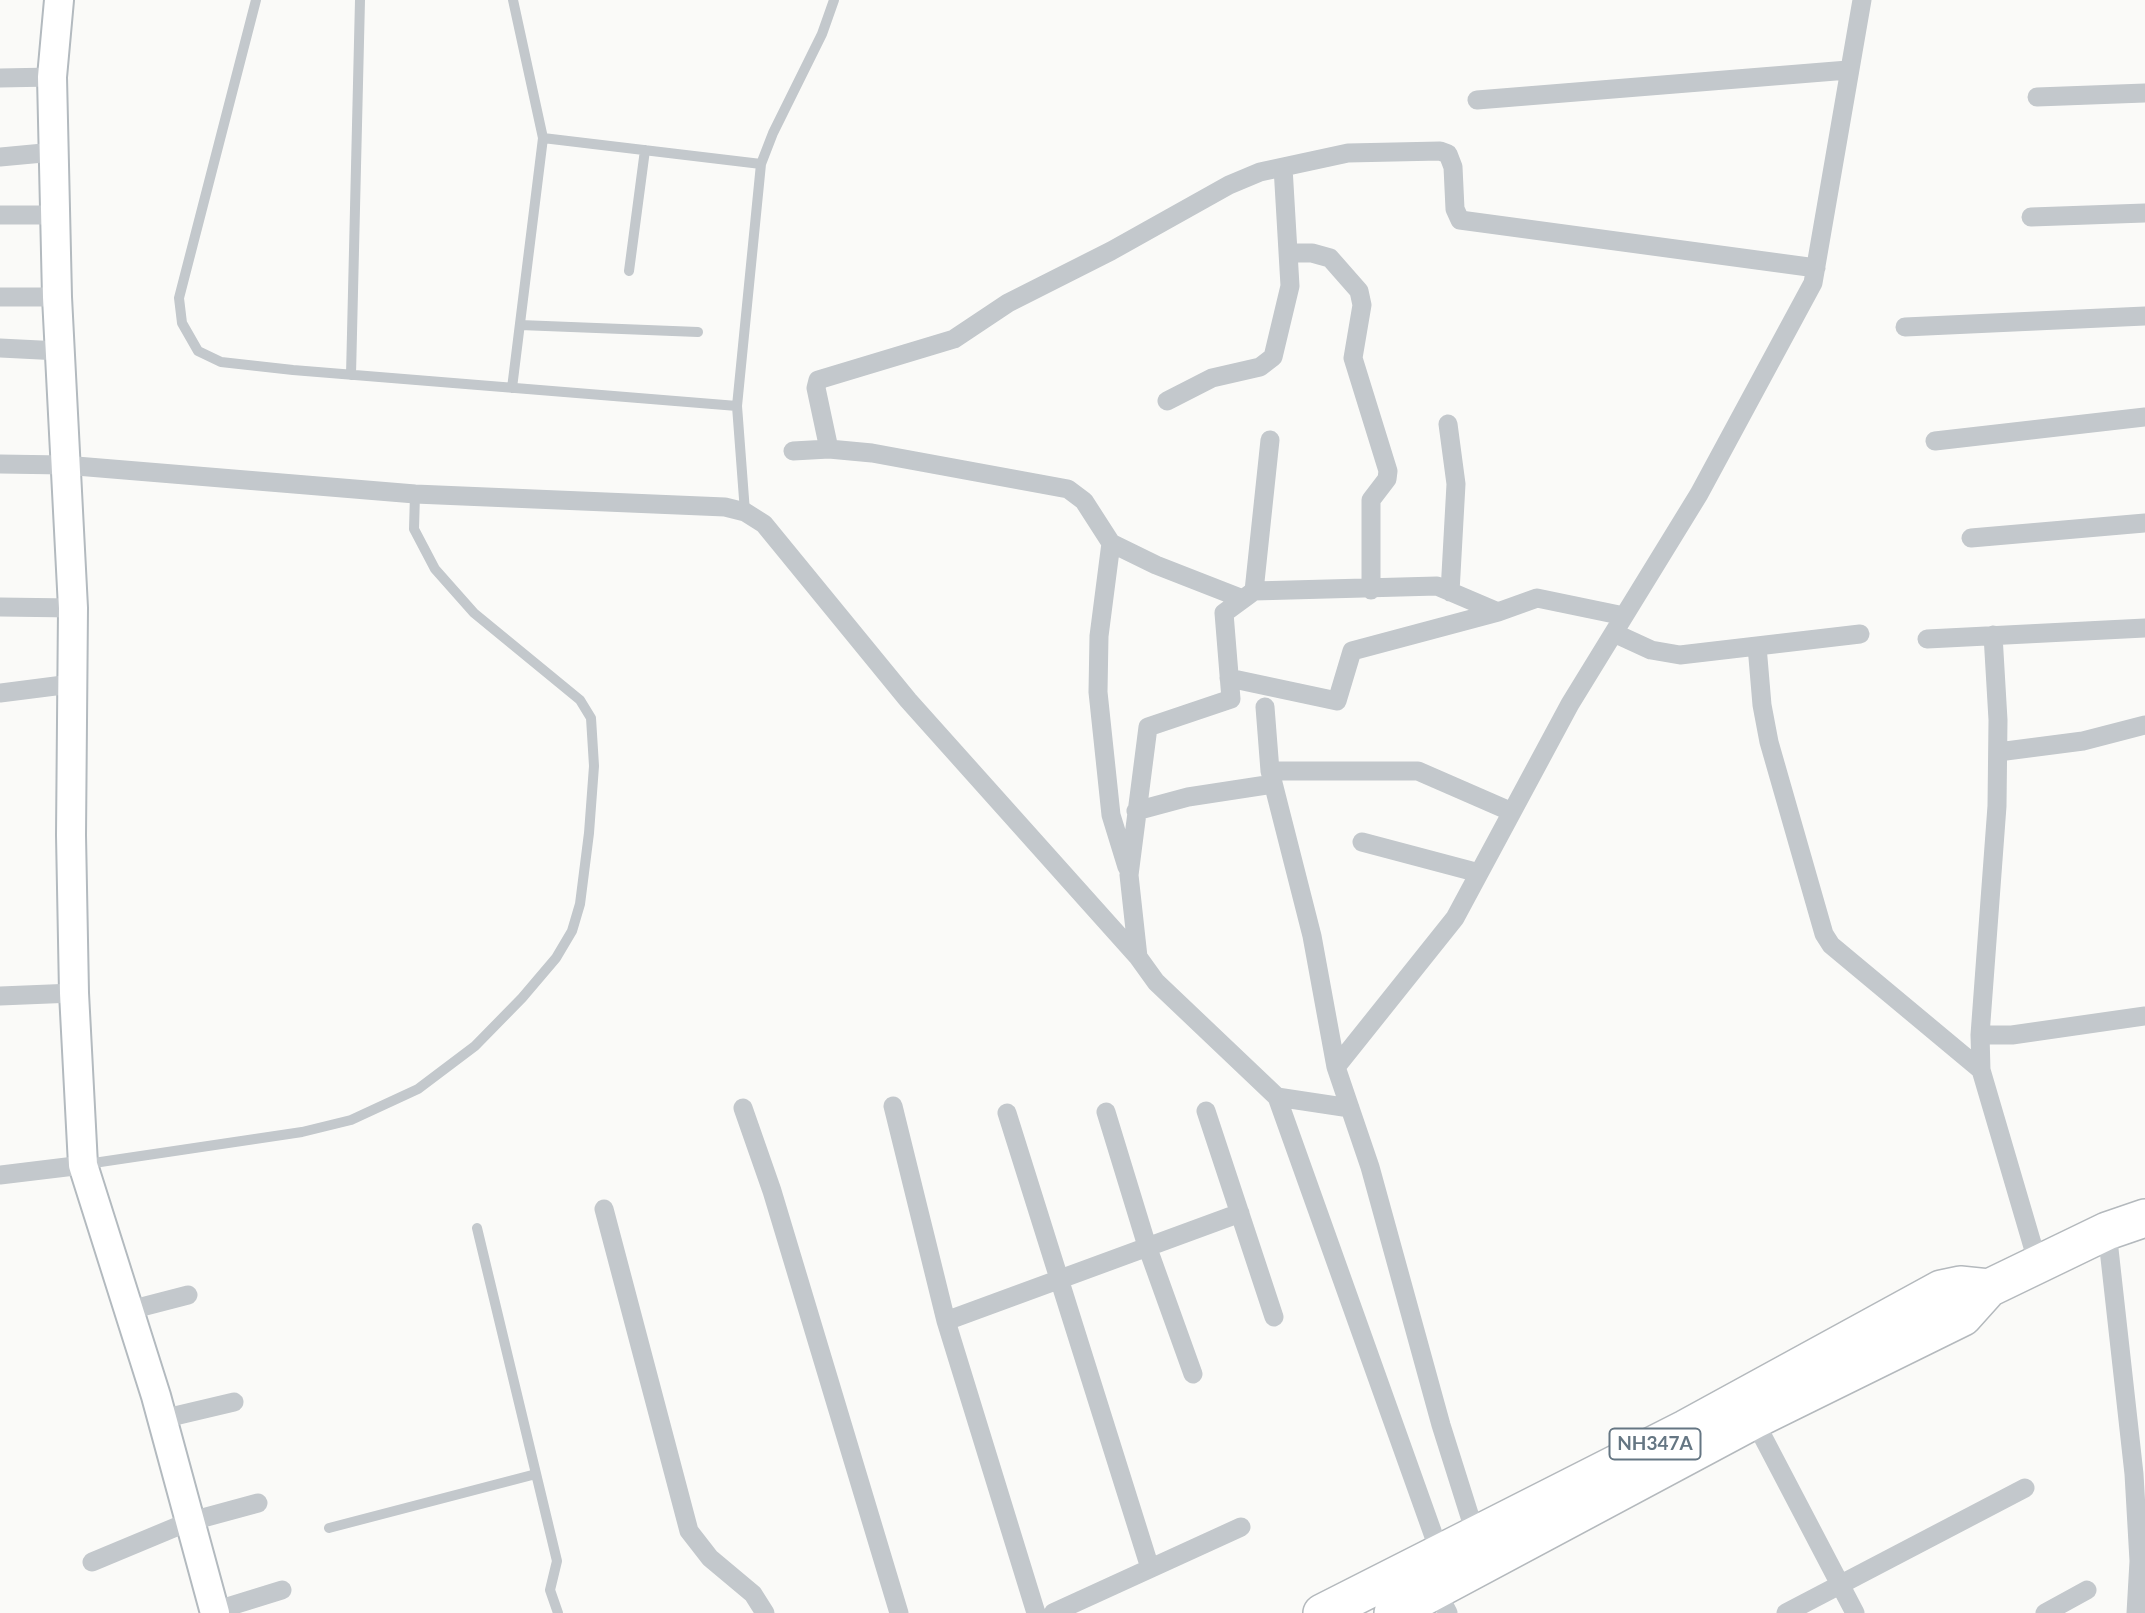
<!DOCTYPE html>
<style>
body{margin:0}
canvas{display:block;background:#fafaf8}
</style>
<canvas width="2145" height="1613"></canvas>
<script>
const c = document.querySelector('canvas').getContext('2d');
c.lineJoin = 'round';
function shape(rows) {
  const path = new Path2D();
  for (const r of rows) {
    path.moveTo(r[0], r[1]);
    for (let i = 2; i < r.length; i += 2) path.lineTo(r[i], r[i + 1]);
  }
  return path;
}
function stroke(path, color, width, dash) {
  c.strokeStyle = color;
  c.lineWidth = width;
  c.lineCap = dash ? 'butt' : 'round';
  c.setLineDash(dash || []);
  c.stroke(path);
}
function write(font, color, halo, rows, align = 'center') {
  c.font = font + ' Lato,sans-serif';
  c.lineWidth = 7;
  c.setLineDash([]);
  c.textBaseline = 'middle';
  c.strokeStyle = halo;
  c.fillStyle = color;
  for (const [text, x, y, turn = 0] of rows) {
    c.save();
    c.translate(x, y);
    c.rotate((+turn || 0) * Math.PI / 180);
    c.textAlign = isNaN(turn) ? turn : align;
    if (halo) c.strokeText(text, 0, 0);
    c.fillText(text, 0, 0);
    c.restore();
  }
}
const secondary = shape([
 [59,0,52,77,57,297,73,608,71,835,74,993,83,1165,156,1396,215,1613]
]);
const highway = shape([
 [1322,1613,1685,1429,1941,1289,1960,1285,1989,1288],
 [1393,1613,1754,1420,1963,1317,1989,1288,2107,1231,2145,1218]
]);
stroke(secondary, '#b3babf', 32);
stroke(highway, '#b4b9bd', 40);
stroke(shape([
 [256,0,179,298,182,323,198,351,221,362,293,370,737,406],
 [543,138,761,164],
 [629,271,645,150],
 [520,325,698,332],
 [351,375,360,0],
 [512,388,543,138,513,0],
 [745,512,737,406,761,164,773,133,822,34,834,0],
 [87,1164,302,1132,351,1120,418,1089,475,1046,522,998,556,958,572,931,580,904,589,833,594,766,591,718,580,700,474,613,435,569,414,529,415,494],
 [477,1228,557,1561,550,1590,558,1613],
 [329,1528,536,1474]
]), '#c3c8cc', 10);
stroke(shape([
 [0,78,52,77],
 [2037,97,2145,93],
 [1477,100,1848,70],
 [0,157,54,152],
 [0,215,55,215],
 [2031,217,2145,213],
 [1288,253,1312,253,1330,258,1359,291,1362,305,1353,358,1388,471,1387,479,1371,500,1371,590],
 [0,297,57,297],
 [1905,327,2145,316],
 [0,348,60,351],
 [1167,401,1212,378,1260,367,1273,357,1290,286,1283,167],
 [1448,424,1456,484,1450,592],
 [1935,441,2145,417],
 [829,449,816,388,818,380,954,339,1008,303,1111,251,1229,185,1260,172,1348,153,1440,151,1448,154,1453,167,1455,209,1460,220,1816,268],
 [793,451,829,449,872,453,1068,489,1084,501,1111,543],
 [0,464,64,465,415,494,725,507,745,512,764,524,908,700,1138,957],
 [1971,538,2145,523],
 [1254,591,1270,440],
 [0,607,73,608],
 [1614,633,1651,650,1680,655,1860,634],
 [1993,635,1998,720,1997,806,1980,1035,1981,1070,2038,1264],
 [1927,639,2145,628],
 [1757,646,1762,705,1769,742,1824,934,1831,945,1981,1070],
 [1229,678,1337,701,1352,651,1498,612],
 [0,693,71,684],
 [1265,707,1270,771],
 [1998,752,2083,741,2145,725],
 [1136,811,1188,797,1273,784],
 [1362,842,1479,873],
 [1127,867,1111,815,1098,692,1099,636,1111,543,1156,565,1243,599],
 [0,996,74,993],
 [1980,1035,2012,1035,2145,1016],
 [1336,1067,1312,936,1270,771,1418,771,1512,812],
 [1277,1097,1442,1559],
 [893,1106,946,1321,1036,1613],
 [743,1108,772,1191,899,1613],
 [1350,1108,1277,1097,1156,982,1138,957,1129,875,1148,727,1231,699,1224,613,1254,591,1437,586,1498,612,1537,598,1624,616],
 [1206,1111,1274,1317],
 [1106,1112,1147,1246,1193,1374],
 [1007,1113,1150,1568],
 [0,1175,83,1165],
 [604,1209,689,1531,710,1558,753,1594,765,1613],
 [2107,1231,2134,1474,2139,1561,2136,1613],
 [130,1310,188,1295],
 [946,1321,1240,1213],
 [162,1419,234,1402],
 [1754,1420,1855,1613],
 [1476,1536,1441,1425,1370,1167,1336,1067,1455,918,1570,704,1699,494,1813,283,1862,0],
 [92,1562,188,1522,258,1503],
 [1436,1590,1448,1613],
 [214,1611,282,1590],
 [1053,1613,1241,1527],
 [1786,1613,2025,1488],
 [2045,1613,2087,1590]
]), '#c3c8cc', 19);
stroke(secondary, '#fff', 28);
stroke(highway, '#fff', 37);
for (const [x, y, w] of [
 [1655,1444,91]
]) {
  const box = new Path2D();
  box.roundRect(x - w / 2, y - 15.5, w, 31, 5);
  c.fillStyle = '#fff';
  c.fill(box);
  stroke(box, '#657683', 2);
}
write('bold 19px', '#657683', null, [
 ["NH347A",1655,1444]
]);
</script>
